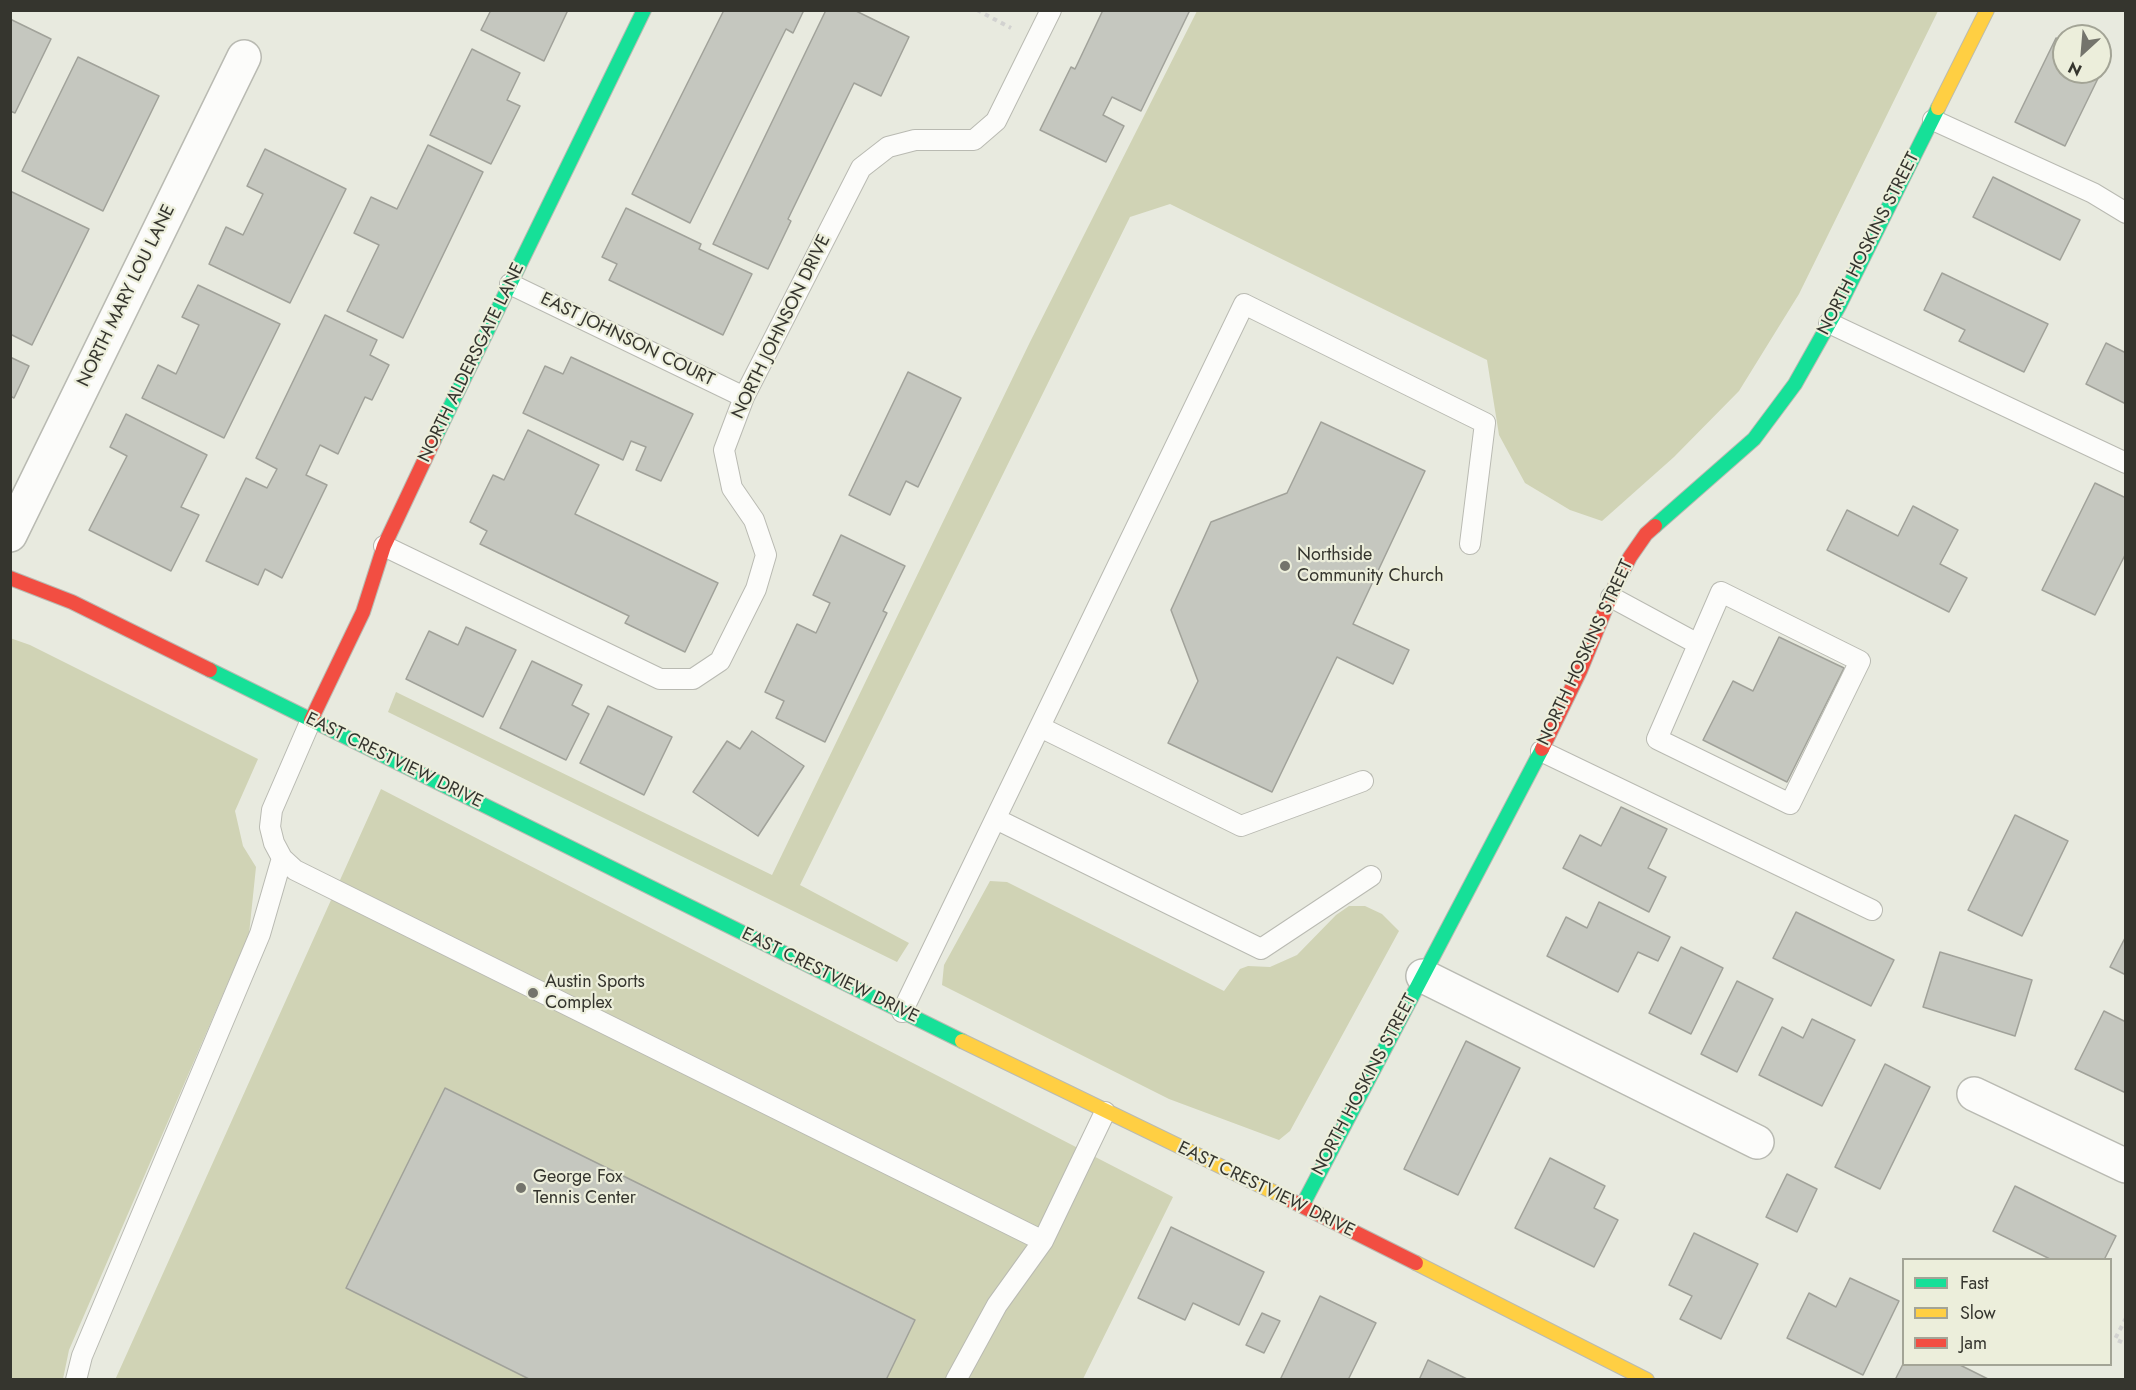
<!DOCTYPE html>
<style>
body{margin:0}
#map{position:relative;width:2136px;height:1390px;overflow:hidden;background:#e8eadf;font-family:Jost,sans-serif}
canvas{display:block}
.frame{position:absolute;inset:0;border:12px solid #35352e;pointer-events:none}
.legend{position:absolute;left:1902px;top:1258px;width:210px;height:108px;box-sizing:border-box;background:#eceedb;border:2px solid #a3a496;margin:0;padding:8px 10px;list-style:none;font-size:18px;color:#35352e}
.legend li{display:flex;align-items:center;gap:12px;height:30px}
.legend b{width:30px;border:2px solid #a3a496}
.north{position:absolute;left:2052px;top:24px;width:60px;height:60px;box-sizing:border-box;background:#eceedb;border:2px solid #a3a496;border-radius:50%;rotate:206deg;font-size:16px;font-weight:700;line-height:24px;text-align:center;color:#35352e}
.north::after{content:'';display:block;margin:auto;width:21px;height:27px;background:#74746c;clip-path:polygon(50% 0,100% 100%,50% 72%,0 100%)}
</style>
<div id="map">
<canvas width="2136" height="1390"></canvas>
<div class="frame"></div>
<ul class="legend">
<li><b style="height:8px;background:#16e098"></b>Fast</li>
<li><b style="height:8px;background:#ffcf43"></b>Slow</li>
<li><b style="height:8px;background:#f24e42"></b>Jam</li>
</ul>
<div class="north">N</div>
</div>
<script>
const c = document.querySelector('canvas').getContext('2d');
c.lineJoin = 'round';
function fillPath(path, color) {
  c.fillStyle = color;
  c.fill(path, 'evenodd');
}
function shape(rows) {
  const path = new Path2D();
  for (const r of rows) {
    path.moveTo(r[0], r[1]);
    for (let i = 2; i < r.length; i += 2) path.lineTo(r[i], r[i + 1]);
  }
  return path;
}
function stroke(path, color, width, dash) {
  c.strokeStyle = color;
  c.lineWidth = width;
  c.lineCap = dash ? 'butt' : 'round';
  c.setLineDash(dash || []);
  c.stroke(path);
}
function write(font, color, halo, rows, align = 'center') {
  c.font = font + ' Jost,sans-serif';
  c.lineWidth = 4.5;
  c.setLineDash([]);
  c.textBaseline = 'middle';
  c.strokeStyle = halo;
  c.fillStyle = color;
  for (const [text, x, y, turn = 0] of rows) {
    c.save();
    c.translate(x, y);
    c.rotate((+turn || 0) * Math.PI / 180);
    c.textAlign = isNaN(turn) ? turn : align;
    if (halo) c.strokeText(text, 0, 0);
    c.fillText(text, 0, 0);
    c.restore();
  }
}
fillPath(shape([
 [1197,11,1938,11,1799,294,1739,391,1674,457,1602,521,1570,510,1525,483,1499,435,1487,360,1170,204,1130,217,800,885,909,943,897,962,388,712,396,692,772,875,1030,342],
 [10,638,30,645,258,759,235,811,243,846,256,867,249,934,69,1350,63,1379,11,1379],
 [381,789,1173,1197,1083,1379,115,1380],
 [990,881,1007,882,1224,991,1240,969,1248,966,1270,967,1297,955,1336,915,1349,906,1365,906,1382,914,1399,931,1290,1131,1279,1140,1169,1099,942,985,944,965]
]), '#d0d3b5');
const building = shape([
 [491,10,568,10,544,61,481,30,491,10],
 [724,10,804,10,793,33,786,29,690,223,632,194,724,10],
 [826,10,854,10,909,37,881,96,854,83,788,219,791,221,768,269,713,244,826,10],
 [1103,10,1190,10,1141,111,1112,97,1103,115,1124,126,1106,162,1040,130,1071,67,1075,69,1103,10],
 [10,19,51,39,15,113,10,111,10,19],
 [2056,38,2064,42,2064,72,2100,72,2100,59,2106,62,2065,146,2015,122,2056,38],
 [472,49,520,73,507,100,520,106,491,164,430,135,472,49],
 [78,57,159,96,103,211,22,171,78,57],
 [428,145,483,172,403,338,347,311,379,245,354,233,371,197,397,209,428,145],
 [265,149,346,189,290,303,209,264,226,227,243,235,263,194,247,186,265,149],
 [1993,177,2080,220,2060,260,1973,217,1993,177],
 [10,191,89,229,32,345,10,334,10,191],
 [626,208,701,244,699,249,752,274,723,335,609,280,617,264,602,257,626,208],
 [1942,273,2048,324,2024,372,1959,341,1965,330,1924,310,1942,273],
 [198,285,280,324,224,438,142,398,158,365,176,374,199,325,182,317,198,285],
 [325,315,377,340,370,355,389,365,372,400,365,397,338,454,320,445,306,475,327,485,282,578,265,569,258,585,206,561,246,478,267,488,277,469,256,458,325,315],
 [2106,343,2126,353,2126,404,2086,384,2106,343],
 [10,357,29,366,14,398,10,396,10,357],
 [571,357,693,414,661,481,636,470,646,447,631,441,623,460,523,413,545,366,563,374,571,357],
 [908,372,961,398,918,487,906,481,890,515,849,495,908,372],
 [126,414,207,455,181,507,199,515,171,571,89,530,127,456,110,447,126,414],
 [1321,422,1425,471,1353,624,1409,650,1393,684,1337,657,1272,792,1168,743,1198,681,1171,610,1211,522,1287,493,1321,422],
 [528,430,599,465,575,514,718,583,685,652,625,623,629,616,480,544,487,531,470,522,493,475,504,480,528,430],
 [2095,483,2126,498,2126,553,2095,615,2042,590,2095,483],
 [1913,506,1958,530,1940,564,1967,578,1949,612,1827,550,1847,510,1898,536,1913,506],
 [841,535,905,566,883,611,887,613,825,742,776,718,784,701,765,692,797,624,816,633,830,603,813,595,841,535],
 [466,627,516,650,483,717,406,679,429,631,458,645,466,627],
 [1779,637,1844,668,1787,782,1703,740,1733,681,1753,691,1779,637],
 [532,661,582,685,572,705,589,714,566,760,500,728,532,661],
 [608,706,672,737,644,795,580,763,608,706],
 [752,731,804,766,758,836,693,792,727,741,740,749,752,731],
 [1621,807,1667,829,1648,868,1666,877,1649,912,1563,868,1580,835,1601,846,1621,807],
 [2015,815,2068,841,2022,936,1968,910,2015,815],
 [1599,902,1670,937,1658,961,1638,952,1618,992,1547,956,1566,917,1587,928,1599,902],
 [1796,912,1894,960,1871,1006,1773,958,1796,912],
 [2126,936,2126,975,2110,967,2126,936],
 [1681,947,1723,968,1691,1034,1649,1013,1681,947],
 [1940,952,2032,980,2015,1036,1923,1007,1940,952],
 [1737,981,1773,999,1737,1072,1701,1054,1737,981],
 [2104,1011,2126,1022,2126,1093,2075,1069,2104,1011],
 [1812,1019,1855,1040,1822,1106,1759,1075,1782,1027,1803,1038,1812,1019],
 [1466,1041,1520,1068,1458,1195,1404,1169,1466,1041],
 [1885,1064,1930,1087,1880,1189,1835,1167,1885,1064],
 [445,1088,915,1320,886,1380,531,1380,346,1288,445,1088],
 [1550,1158,1605,1186,1594,1208,1618,1220,1594,1267,1515,1228,1550,1158],
 [1787,1174,1817,1189,1797,1232,1766,1217,1787,1174],
 [2015,1186,2116,1236,2104,1260,2052,1260,1993,1231,2015,1186],
 [1171,1227,1264,1272,1239,1325,1193,1303,1185,1320,1138,1298,1171,1227],
 [1694,1233,1758,1264,1721,1339,1680,1319,1692,1296,1669,1285,1694,1233],
 [1850,1278,1899,1301,1863,1375,1787,1338,1809,1293,1836,1307,1850,1278],
 [1320,1296,1376,1323,1348,1380,1280,1380,1320,1296],
 [1262,1313,1280,1321,1264,1353,1246,1345,1262,1313],
 [1428,1360,1469,1380,1419,1380,1428,1360],
 [1904,1362,1904,1364,1958,1364,1990,1380,1895,1380,1904,1362]
]);
fillPath(building, '#c5c7bf');
stroke(building, '#a1a29a', 1.5);
const lane = shape([
 [1933,120,2093,193,2126,213],
 [510,284,744,397],
 [1829,323,2126,463],
 [384,546,660,679,693,679,720,661,756,589,766,555,754,520,732,488,724,450,744,397,861,168,888,147,915,140,974,140,996,121,1051,10],
 [1721,592,1860,661,1790,804,1657,739,1721,592],
 [1611,597,1698,644],
 [311,720,272,810,270,827,274,843,282,858,295,870,1043,1241],
 [1040,727,1241,826,1363,781],
 [1541,751,1872,910],
 [996,819,1261,949,1371,876],
 [902,1012,1244,304,1485,423,1470,544],
 [76,1380,82,1356,260,934,282,858],
 [956,1380,997,1305,1043,1241,1105,1112]
]);
const street = shape([
 [10,535,244,57],
 [1423,976,1757,1142],
 [1974,1094,2126,1166]
]);
const fast = shape([
 [434,440,644,10],
 [1655,526,1754,439,1795,384,1840,304,1938,108],
 [210,670,962,1041],
 [1302,1206,1542,749]
]);
const slow = shape([
 [1938,108,1987,10],
 [962,1041,1290,1200],
 [1416,1263,1647,1380]
]);
const jam = shape([
 [10,578,72,602,210,670],
 [311,720,363,612,384,546,434,440],
 [1542,749,1580,671,1615,586,1630,557,1646,534,1655,526],
 [1290,1200,1416,1263]
]);
stroke(lane, '#b9bab2', 22);
stroke(street, '#b9bab2', 36);
stroke(fast, '#b9bab2', 16);
stroke(slow, '#b9bab2', 16);
stroke(jam, '#b9bab2', 16);
stroke(shape([
 [977,10,1011,28],
 [2126,1318,2115,1339,2126,1344]
]), '#d2d2d0', 4, [4.5, 4.5]);
stroke(lane, '#fcfcfa', 20);
stroke(street, '#fcfcfa', 33);
stroke(fast, '#16e098', 14);
stroke(slow, '#ffcf43', 14);
stroke(jam, '#f24e42', 14);
for (const [x, y, r, color] of [
 [1285,566,6,"#74746c"],
 [533,993,6,"#74746c"],
 [521,1188,6,"#74746c"]
]) {
  const dot = new Path2D();
  dot.arc(x, y, r, 0, 2 * Math.PI);
  c.fillStyle = color;
  c.fill(dot);
  stroke(dot, '#eceedb', 2);
}
write('18px', '#35352e', '#eceedb', [
 ["NORTH HOSKINS STREET",1869,244,-63],
 ["NORTH MARY LOU LANE",127,296,-64],
 ["NORTH JOHNSON DRIVE",782,327,-64],
 ["EAST JOHNSON COURT",627,340,26],
 ["NORTH ALDERSGATE LANE",472,363,-64],
 ["NORTH HOSKINS STREET",1586,653,-65],
 ["EAST CRESTVIEW DRIVE",394,761,26],
 ["EAST CRESTVIEW DRIVE",830,976,26],
 ["NORTH HOSKINS STREET",1365,1085,-62],
 ["EAST CRESTVIEW DRIVE",1266,1190,26]
]);
write('18px', '#35352e', '#eceedb', [
 ["Northside",1297,556],
 ["Community Church",1297,577],
 ["Austin Sports",545,983],
 ["Complex",545,1004],
 ["George Fox",533,1178],
 ["Tennis Center",533,1199]
], 'left');
</script>
